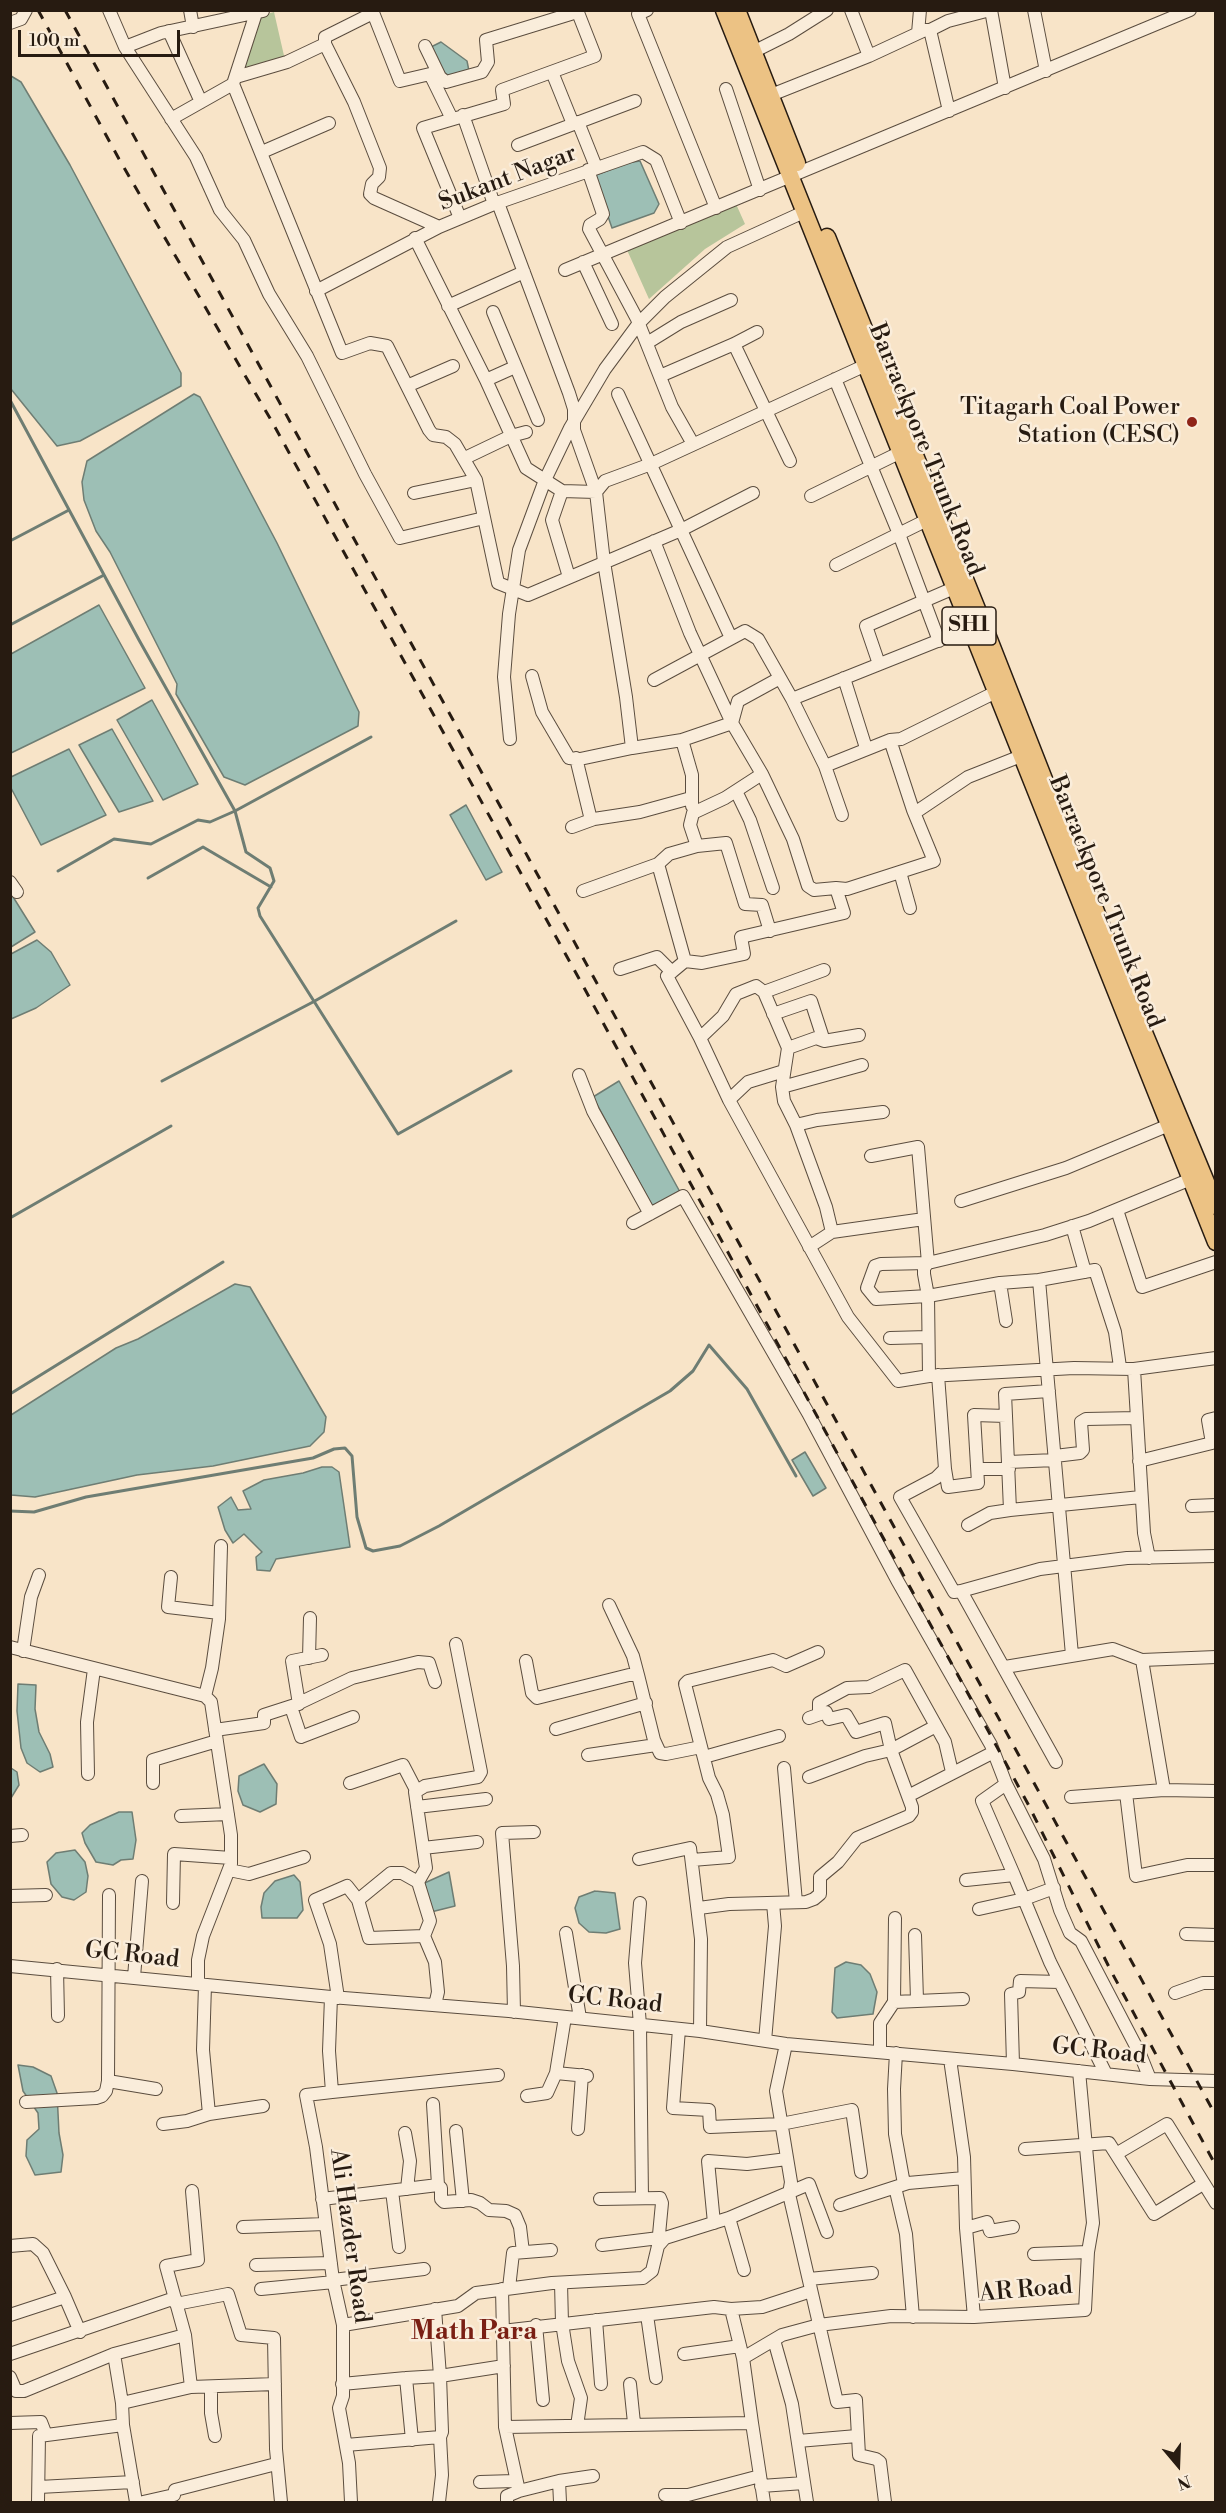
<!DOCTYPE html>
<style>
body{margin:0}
#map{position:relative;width:1226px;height:2513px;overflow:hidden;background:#f8e4c8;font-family:"Libre Bodoni",serif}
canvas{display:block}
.frame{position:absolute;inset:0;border:12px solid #271b11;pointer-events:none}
.north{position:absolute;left:1148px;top:2435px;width:60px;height:60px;-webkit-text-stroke:4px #faeddb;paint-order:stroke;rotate:161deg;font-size:16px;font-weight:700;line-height:24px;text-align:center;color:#271b11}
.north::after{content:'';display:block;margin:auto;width:21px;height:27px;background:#271b11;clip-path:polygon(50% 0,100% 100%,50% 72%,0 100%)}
.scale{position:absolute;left:18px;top:30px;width:162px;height:27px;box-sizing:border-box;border:3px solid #271b11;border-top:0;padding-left:8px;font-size:18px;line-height:21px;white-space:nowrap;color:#271b11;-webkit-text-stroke:4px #faeddb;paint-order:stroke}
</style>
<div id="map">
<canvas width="1226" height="2513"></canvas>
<div class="frame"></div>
<div class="north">N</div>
<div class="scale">100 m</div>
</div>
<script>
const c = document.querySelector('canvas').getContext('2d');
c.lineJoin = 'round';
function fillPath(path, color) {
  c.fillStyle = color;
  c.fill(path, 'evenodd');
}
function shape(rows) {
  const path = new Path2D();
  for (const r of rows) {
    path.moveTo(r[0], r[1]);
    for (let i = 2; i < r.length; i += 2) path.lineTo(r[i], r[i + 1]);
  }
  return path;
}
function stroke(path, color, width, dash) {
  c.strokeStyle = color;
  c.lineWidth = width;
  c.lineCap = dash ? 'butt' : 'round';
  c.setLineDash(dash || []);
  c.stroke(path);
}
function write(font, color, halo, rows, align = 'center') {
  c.font = font + ' "Libre Bodoni",serif';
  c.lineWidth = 5;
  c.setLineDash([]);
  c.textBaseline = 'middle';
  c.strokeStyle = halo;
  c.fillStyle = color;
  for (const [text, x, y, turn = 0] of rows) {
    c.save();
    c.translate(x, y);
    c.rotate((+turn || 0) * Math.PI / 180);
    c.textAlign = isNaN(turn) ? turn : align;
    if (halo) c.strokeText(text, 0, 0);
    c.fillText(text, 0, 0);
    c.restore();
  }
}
fillPath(shape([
 [274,12,285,60,240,73,260,16],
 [736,204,745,224,705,249,649,299,627,250]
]), '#b7c59b');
const water = shape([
 [441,42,467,61,469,71,448,79,429,48,441,42],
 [11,76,21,82,70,165,181,373,181,386,80,441,57,446,11,389,11,76],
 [640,161,659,204,654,213,612,228,594,176,626,163,640,161],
 [194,394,200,397,277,543,359,712,358,726,245,785,224,777,176,694,177,684,110,552,96,531,84,500,82,482,87,461,194,394],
 [99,605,145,688,11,753,11,654,99,605],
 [152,700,198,784,163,800,117,720,152,700],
 [112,729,153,801,119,812,79,745,112,729],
 [69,749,106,815,41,845,11,788,11,777,69,749],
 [466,805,502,872,486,880,450,815,466,805],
 [10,892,35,932,11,947,10,947,10,892],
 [37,940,51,952,70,985,36,1008,11,1019,11,954,37,940],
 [619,1081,680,1192,653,1207,593,1097,619,1081],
 [235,1284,250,1287,326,1417,324,1432,310,1446,213,1466,137,1475,35,1497,11,1495,11,1415,116,1348,138,1339,235,1284],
 [805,1452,826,1488,813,1496,792,1460,805,1452],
 [322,1467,332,1467,339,1472,350,1547,276,1559,270,1571,257,1570,256,1557,262,1552,244,1534,233,1543,225,1530,218,1507,231,1497,238,1510,251,1509,243,1491,264,1480,303,1473,322,1467],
 [18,1684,36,1685,35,1709,39,1732,50,1754,53,1767,40,1772,27,1763,21,1748,17,1711,18,1684],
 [264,1764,277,1784,276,1804,260,1812,243,1805,238,1791,239,1776,264,1764],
 [11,1768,17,1772,19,1785,11,1798,11,1768],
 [119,1812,132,1812,136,1840,133,1859,121,1860,113,1865,96,1862,85,1843,82,1833,90,1825,119,1812],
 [75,1850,85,1862,88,1876,86,1892,74,1900,62,1897,51,1884,47,1862,56,1853,75,1850],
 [449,1872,455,1906,431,1912,420,1885,449,1872],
 [294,1875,300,1882,303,1910,297,1918,262,1918,261,1907,264,1893,275,1881,294,1875],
 [595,1891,615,1893,620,1929,606,1933,589,1932,579,1923,575,1908,579,1897,595,1891],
 [846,1962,861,1965,870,1974,877,1992,873,2014,837,2018,832,2012,835,1968,846,1962],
 [18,2065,33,2067,51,2076,57,2093,59,2133,63,2155,61,2172,35,2175,26,2156,27,2140,39,2129,38,2113,23,2091,18,2065]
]);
fillPath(water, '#9dbfb5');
stroke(water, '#6e7d73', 1.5);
stroke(shape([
 [10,400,139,640,235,811,246,852,270,868,274,881,258,908,260,916,398,1134,511,1071],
 [10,541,69,510],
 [10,625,104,575],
 [58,871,114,839,151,844,198,820,210,822,235,811,371,737],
 [148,878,203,847,271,887],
 [162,1081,313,1002,456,921],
 [10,1218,171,1126],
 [10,1394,223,1262],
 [10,1511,34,1512,86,1497,313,1458,334,1449,345,1448,352,1456,357,1517,366,1548,373,1551,400,1546,439,1526,670,1391,693,1371,709,1345,747,1389,796,1476]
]), '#6e7d73', 3);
const minor = shape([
 [109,10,125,47,196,157,220,210,244,240,269,294,307,356,365,474,400,538,484,518],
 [190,10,193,27],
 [372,10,400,81,430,74,452,119],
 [647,10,638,14,716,208],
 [851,10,869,56],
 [991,10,1005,88],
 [1034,10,1046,71],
 [10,23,21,19,26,10],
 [930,30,948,21,990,10],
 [169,31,201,102],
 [918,33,920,10],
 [325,44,354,102,380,168,379,177,372,184,370,194,374,198,439,227],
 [425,46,440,77,446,82,482,72,488,62,486,40,577,12],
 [125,47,161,33,263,11],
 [753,52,789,34,827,10],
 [552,72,573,124],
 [236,77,287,62,325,44,325,37,373,13],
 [233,84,342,353,370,343,387,346,429,430,433,435,446,437,455,444,476,480,498,583,528,595,681,530,753,493],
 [726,89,760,190],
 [771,95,869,56,925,30,930,30,949,111],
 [463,115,494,204],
 [171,119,233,84,257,10],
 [578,122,596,167],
 [518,145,635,101],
 [262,152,329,123],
 [588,170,603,214,600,219,590,225,589,229,637,319,672,407,693,444],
 [460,218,423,128,504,104,502,90,595,56,577,10],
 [415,238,486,380,526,468,562,491,596,492,574,430,574,409,569,393,498,203],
 [583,262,612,324],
 [565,270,1190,10],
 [316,291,439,227,494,204,643,152,656,160,681,223],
 [448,306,524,272],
 [493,312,538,420],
 [647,343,681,322,731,300],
 [734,344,790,461],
 [660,376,734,344,757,332],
 [835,379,899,534,939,641],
 [486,380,515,367],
 [407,386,453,366],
 [618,394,731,638],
 [465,458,511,436,526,432],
 [562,491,552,520,569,577],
 [414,493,476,480],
 [811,496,901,452],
 [654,541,690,633,732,723,762,774,793,839,808,886,814,890,836,888,847,889,934,861,913,810,890,740,825,766],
 [836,565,927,520],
 [879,664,866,626,954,588],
 [532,676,542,712,569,758,580,759,632,748],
 [780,678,738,701,732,723,682,740,632,748,626,697,604,562,596,492,605,481,651,464,866,365],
 [844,678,866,748],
 [654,680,745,631,758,639,792,699,825,766,842,815],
 [792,699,970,628],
 [510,739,504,677,509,614,519,550,545,480,570,428,605,369,639,323,665,297,727,247,804,212],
 [682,740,692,775,692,806],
 [890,740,901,739,996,692],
 [576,758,591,820],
 [762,774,725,798,693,813,690,825,697,846,669,854,658,864,685,961,667,976,700,1038,729,1100,848,1317,898,1381,929,1376,1074,1368,1134,1369,1216,1358],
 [736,791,750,820,773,888],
 [916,812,968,777,1021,756],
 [572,827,594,819,640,812,691,798],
 [697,846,726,843,745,904,762,905,770,931],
 [900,872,910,908],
 [10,882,17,892],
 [583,891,658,864],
 [685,961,702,963,744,954,741,937,844,913,836,888],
 [620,969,657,957,672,972],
 [764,992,824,970],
 [773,1014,811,1001,824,1041],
 [700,1038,723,1016,736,994,756,986,764,992,788,1048,782,1087,784,1101,796,1125,826,1207,832,1232],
 [788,1048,816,1038,824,1041,859,1035],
 [579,1075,593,1111,650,1214],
 [782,1087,862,1065],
 [729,1100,748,1082,784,1071],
 [796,1125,817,1120,883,1112],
 [871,1156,918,1147,928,1263,1045,1235,1089,1221,1191,1179],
 [961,1201,1066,1168,1169,1125],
 [1117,1210,1142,1287,1216,1262],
 [633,1223,683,1196,808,1413,897,1580,991,1745,1006,1784,1044,1859,1060,1910,1070,1933,1081,1941,1140,2054,1150,2079],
 [1072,1226,1085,1272],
 [809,1247,832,1232,924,1219],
 [1039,1280,1095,1270,1115,1332,1120,1367],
 [1000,1283,1006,1321],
 [890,1338,928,1337],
 [1134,1369,1144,1533,1149,1558],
 [938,1375,945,1469,948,1487,978,1483,974,1415,1006,1416,1005,1394,1049,1391],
 [929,1376,928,1296,924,1274,924,1268,928,1263,881,1264,875,1266,867,1288,876,1299,928,1296,1000,1283,1039,1280,1072,1655],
 [1006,1416,1010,1510],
 [1055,1456,1080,1453,1083,1450,1081,1422,1086,1419,1137,1418],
 [1139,1461,1212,1443,1208,1420,1216,1418],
 [1009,1462,1055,1460],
 [945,1469,936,1478,900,1497,954,1592,961,1591],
 [978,1469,1009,1469],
 [1192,1506,1216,1505],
 [968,1525,990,1513,1010,1510,1141,1497],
 [171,1577,168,1607,219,1613],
 [609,1605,633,1656,638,1675],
 [10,1647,205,1696,211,1702,231,1835,231,1864,203,1936,198,1960,198,1984],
 [23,1651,31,1597,39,1575],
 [309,1658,310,1618],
 [1142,1660,1164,1790],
 [526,1661,532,1693,537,1698,629,1675,638,1675,654,1740,660,1753,666,1754,701,1747],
 [1005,1667,1113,1649,1142,1660,1216,1657],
 [205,1696,212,1668,219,1619,221,1546],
 [299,1704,292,1661,322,1655],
 [291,1707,301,1737,353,1717],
 [819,1714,819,1703,847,1688,869,1687,905,1670,945,1742,952,1772],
 [556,1729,646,1703],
 [215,1730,264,1723,264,1715,295,1705,352,1678,418,1662,429,1663,435,1682],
 [588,1755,656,1745],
 [704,1757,779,1736],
 [1056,1762,961,1591,1040,1569,1127,1558,1216,1556],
 [784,1768,796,1902],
 [88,1774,87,1722,94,1669],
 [809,1777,865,1756,891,1750,936,1726],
 [153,1783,153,1760,217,1741],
 [350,1783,403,1765,416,1790],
 [1006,1784,982,1801,1014,1875],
 [1126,1793,1136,1876,1187,1865,1216,1865],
 [908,1796,992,1753],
 [1071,1797,1164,1790,1216,1791],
 [417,1807,486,1799],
 [181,1816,228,1814],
 [10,1836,22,1835],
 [423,1848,477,1842],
 [639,1859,690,1848,701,1939,700,2031],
 [692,1860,729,1857,723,1815,717,1794,709,1778,685,1684,688,1681,773,1660,786,1666,818,1652],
 [229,1870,249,1874,304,1857],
 [966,1880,1014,1875,1050,1962,1106,2074],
 [10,1896,46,1895],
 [358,1900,391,1873,402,1873,418,1882],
 [173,1903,174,1854,231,1858],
 [640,1903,635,1963,640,2025,642,2198],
 [699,1908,729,1904,806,1902,814,1899,820,1894,820,1877,838,1862,857,1838,909,1816,912,1812,912,1807,891,1750,885,1723,856,1732,846,1715,829,1719,826,1712,809,1718],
 [979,1909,1024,1899,1054,1888],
 [566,1933,580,2018],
 [1186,1934,1216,1935],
 [915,1935,917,2000],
 [10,1966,331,1997,509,2011,700,2031,786,2044,1013,2064,1150,2079,1216,2081],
 [57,1969,58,2016],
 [134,1977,142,1881],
 [205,1985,203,2050,209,2114],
 [1175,1993,1203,1983,1216,1983],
 [331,1997,329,2051,332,2092,306,2095,316,2147,333,2280,343,2325,343,2396,339,2408,349,2463,351,2502],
 [338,1998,330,1944,315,1900,347,1886,358,1900,369,1938,424,1936],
 [894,2002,963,1999],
 [435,2005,438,1992,435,1962,424,1936,430,1921,418,1882,426,1868,415,1792,425,1786,478,1777,481,1772,456,1644],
 [514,2012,513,1966,502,1833,534,1832],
 [679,2029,673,2108,709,2110,710,2127,781,2124,852,2110,861,2172],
 [765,2041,775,1926,773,1903],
 [786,2044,776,2091,791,2182,789,2194,837,2402,856,2400,859,2455,876,2459,880,2462,885,2502],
 [880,2051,880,2023,894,2002,895,1918],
 [896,2053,894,2089,895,2134,904,2184],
 [950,2059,964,2157,966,2228,974,2317],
 [1013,2064,1011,1994,1019,1992,1020,1981,1060,1982],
 [556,2073,587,2076],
 [108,2081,156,2089],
 [332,2092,498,2075],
 [527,2096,547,2093,556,2073,565,2017],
 [26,2102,96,2098,102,2096,106,2091,108,2081,109,1895],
 [433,2104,438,2185],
 [163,2124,187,2121,209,2114,263,2106],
 [578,2129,582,2075],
 [456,2131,463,2201],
 [405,2133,410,2161,407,2189],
 [1025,2149,1109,2143,1154,2214,1203,2184],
 [1116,2154,1167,2124,1216,2203],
 [895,2187,906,2234,913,2317],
 [392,2191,399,2247],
 [322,2199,438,2185,441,2188,441,2199,444,2202,471,2200,480,2203,489,2210,506,2211,515,2215,520,2227,523,2252],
 [600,2199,660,2198,662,2203,658,2245],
 [840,2205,908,2183,964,2178],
 [729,2218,744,2270],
 [714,2223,708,2161,747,2164,787,2159],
 [243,2227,325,2224],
 [966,2228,987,2222,990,2231,1013,2227],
 [602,2245,659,2238],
 [10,2246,33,2244,43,2253,65,2297,80,2332],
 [1034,2254,1088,2252],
 [256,2265,331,2263],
 [809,2279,872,2273],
 [333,2280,424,2269],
 [561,2283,562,2323,568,2361,581,2398,577,2426],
 [509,2288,513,2253,551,2250],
 [261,2289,334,2282],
 [502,2289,505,2427,519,2491],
 [176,2304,228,2294,241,2335,274,2338,276,2449,281,2502],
 [435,2309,440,2376,442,2432,440,2437],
 [731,2309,743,2358,752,2423],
 [10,2315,65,2297],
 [647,2315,656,2378],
 [596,2320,601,2384],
 [343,2325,458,2306,476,2293,552,2283,643,2278,652,2271,658,2246,665,2238,729,2218,809,2184,827,2232],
 [536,2325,543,2400],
 [502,2331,714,2307,731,2309,762,2307,811,2291],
 [774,2340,792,2404,807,2502],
 [10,2354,175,2298],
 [114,2354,122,2403,191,2387,275,2384],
 [684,2354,740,2346],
 [743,2358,782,2335,819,2325,891,2316,974,2317,1085,2310,1088,2252,1093,2223,1079,2071],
 [10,2377,16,2391,24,2391,114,2354,185,2335],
 [342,2384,406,2378],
 [630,2384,634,2423],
 [191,2387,185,2335,166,2266,198,2260,192,2191],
 [211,2388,211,2413,215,2436],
 [122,2403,123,2425,136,2502],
 [10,2423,41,2422,46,2435],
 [505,2427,752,2423,764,2502],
 [412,2440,406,2378,440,2376,504,2366],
 [798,2441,857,2436],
 [346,2445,440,2437,442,2475,439,2502],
 [559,2481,560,2502],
 [480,2482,515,2481],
 [761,2486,804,2483],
 [39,2487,133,2482],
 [665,2495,688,2495,760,2476],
 [38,2502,39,2436,123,2425],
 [143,2502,174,2495,175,2490,276,2464],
 [507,2502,507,2496,519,2491,559,2481,593,2476]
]);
const major = shape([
 [724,10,1216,1242],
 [737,10,797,163],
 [827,237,983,624,1133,1006,1216,1206]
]);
stroke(minor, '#5b4d3f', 14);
stroke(major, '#271b11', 19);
stroke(minor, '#faeddb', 12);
stroke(major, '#ecc284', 16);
stroke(shape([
 [38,10,119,159,271,420,582,984,1028,1804,1111,1971,1216,2166],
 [65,10,1216,2116]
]), '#271b11', 3, [10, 10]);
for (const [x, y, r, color] of [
 [1192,422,6,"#8f2418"]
]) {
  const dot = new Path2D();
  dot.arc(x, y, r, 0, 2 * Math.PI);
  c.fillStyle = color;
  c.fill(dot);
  stroke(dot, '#faeddb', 2);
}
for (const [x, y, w] of [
 [969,626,54]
]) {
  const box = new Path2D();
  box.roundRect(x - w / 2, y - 19, w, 38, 4.5);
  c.fillStyle = '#faeddb';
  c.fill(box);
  stroke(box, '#271b11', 1.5);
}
write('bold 22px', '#271b11', null, [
 ["SH1",969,626]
]);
write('24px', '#271b11', '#faeddb', [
 ["Sukant Nagar",508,179,-21],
 ["Barrackpore Trunk Road",925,450,68],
 ["Barrackpore Trunk Road",1105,902,68],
 ["GC Road",132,1956,6],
 ["GC Road",615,2001,6],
 ["GC Road",1099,2052,6],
 ["Ali Hazder Road",349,2236,82],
 ["AR Road",1026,2291,-5]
]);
write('24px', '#271b11', '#faeddb', [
 ["Titagarh Coal Power",1180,408],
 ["Station (CESC)",1180,436]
], 'right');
write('bold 26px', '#7a1f14', '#faeddb', [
 ["Math Para",474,2333]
]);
</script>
